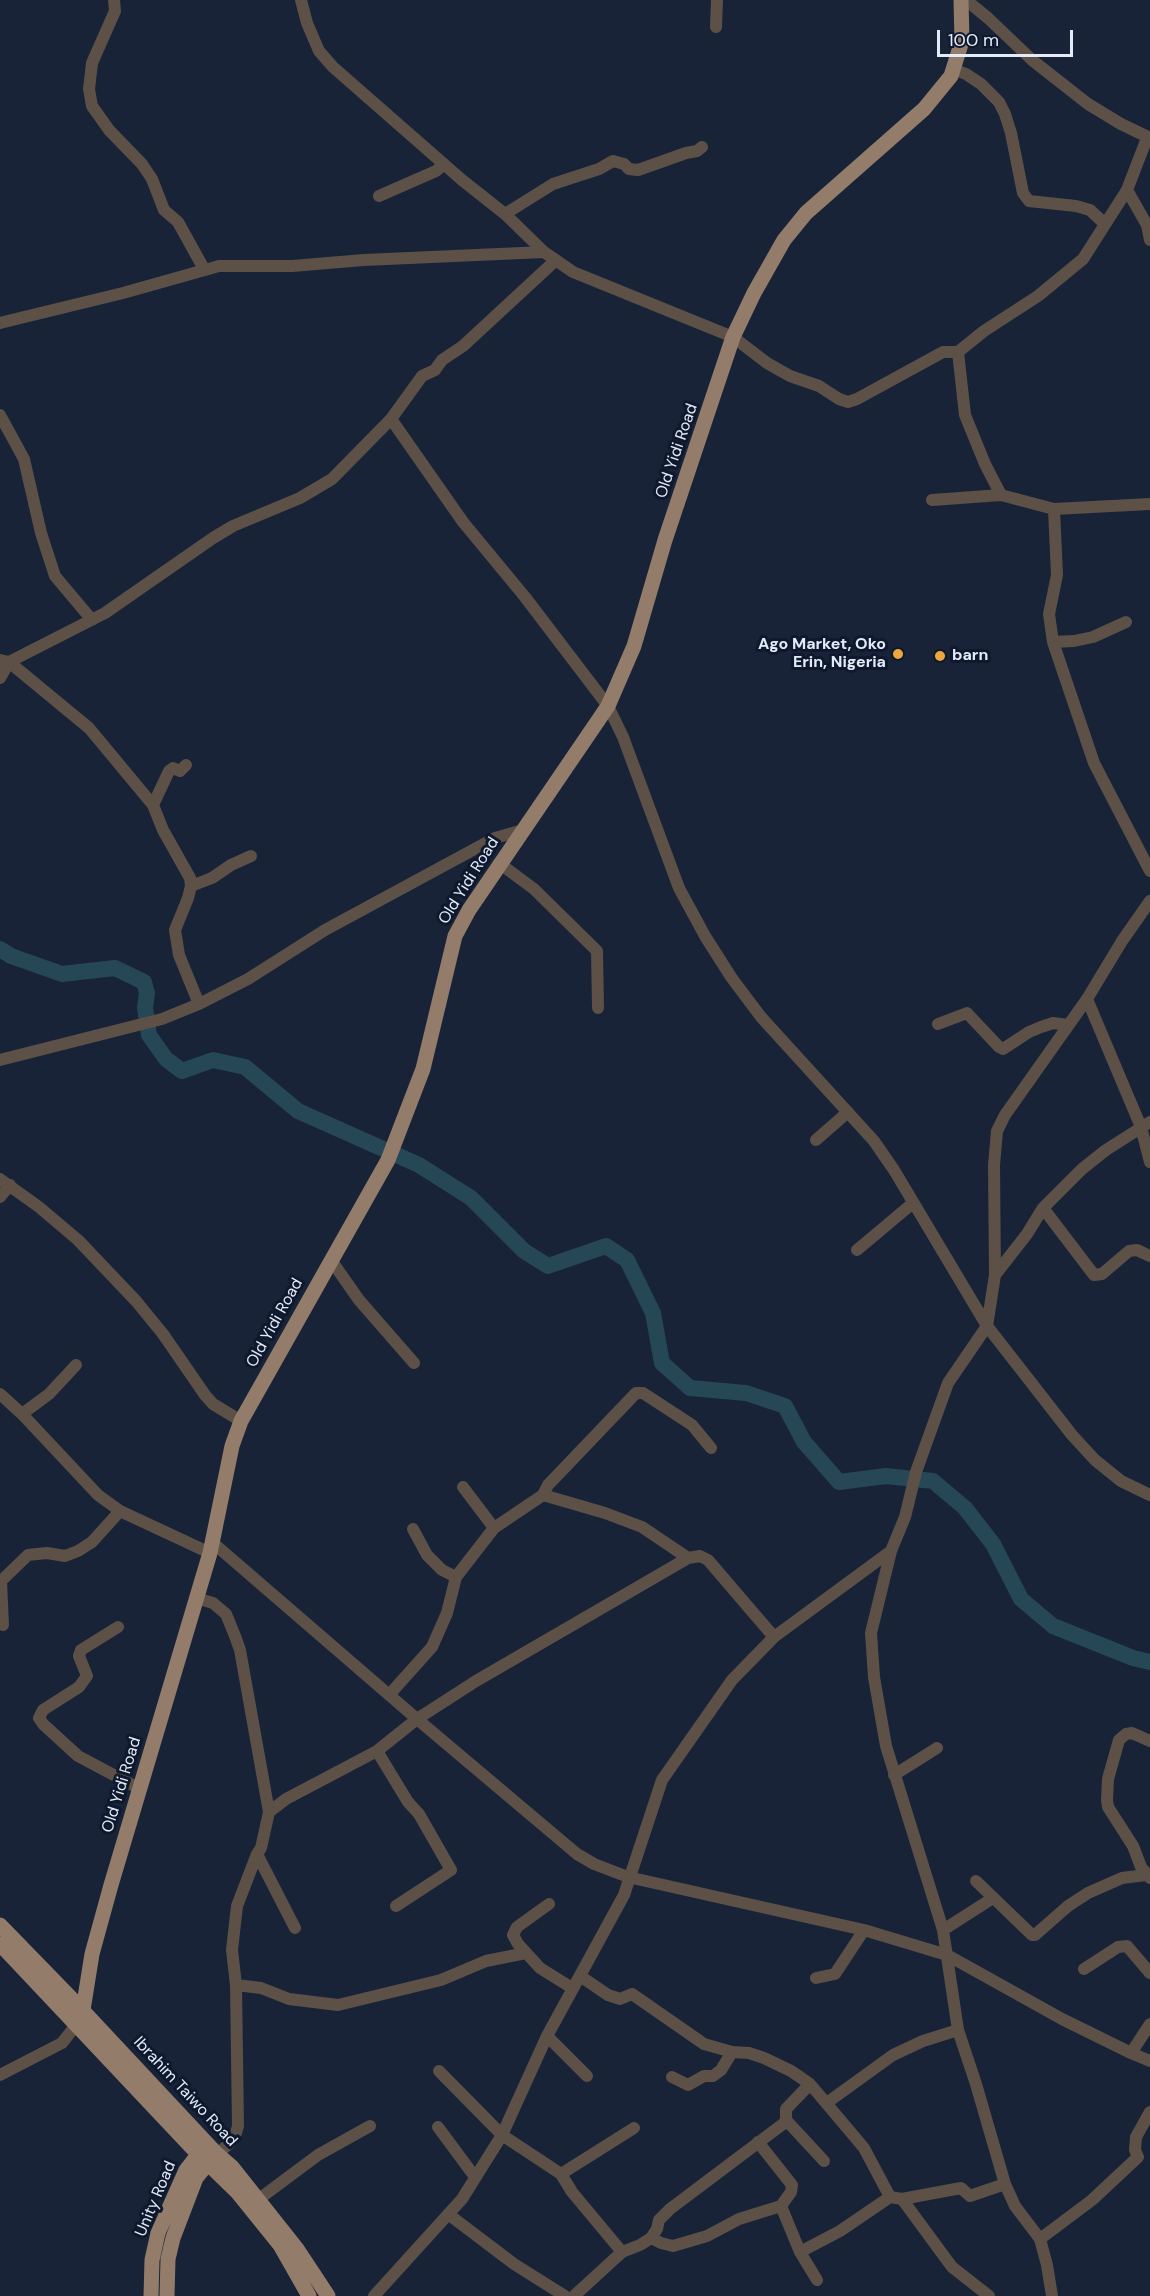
<!DOCTYPE html>
<style>
body{margin:0}
#map{position:relative;width:1150px;height:2296px;overflow:hidden;background:#182337;font-family:"DM Sans",sans-serif}
canvas{display:block}
.scale{position:absolute;left:937px;top:30px;width:136px;height:27px;box-sizing:border-box;border:3px solid #e3ebf9;border-top:0;padding-left:8px;font-size:18px;line-height:21px;white-space:nowrap;color:#e3ebf9;-webkit-text-stroke:4px #0f192d;paint-order:stroke}
</style>
<div id="map">
<canvas width="1150" height="2296"></canvas>
<div class="scale">100 m</div>
</div>
<script>
const c = document.querySelector('canvas').getContext('2d');
c.lineJoin = 'round';
function shape(rows) {
  const path = new Path2D();
  for (const r of rows) {
    path.moveTo(r[0], r[1]);
    for (let i = 2; i < r.length; i += 2) path.lineTo(r[i], r[i + 1]);
  }
  return path;
}
function stroke(path, color, width, dash) {
  c.strokeStyle = color;
  c.lineWidth = width;
  c.lineCap = dash ? 'butt' : 'round';
  c.setLineDash(dash || []);
  c.stroke(path);
}
function write(font, color, halo, rows, align = 'center') {
  c.font = font + ' "DM Sans",sans-serif';
  c.lineWidth = 6;
  c.setLineDash([]);
  c.textBaseline = 'middle';
  c.strokeStyle = halo;
  c.fillStyle = color;
  for (const [text, x, y, turn = 0] of rows) {
    c.save();
    c.translate(x, y);
    c.rotate((+turn || 0) * Math.PI / 180);
    c.textAlign = isNaN(turn) ? turn : align;
    if (halo) c.strokeText(text, 0, 0);
    c.fillText(text, 0, 0);
    c.restore();
  }
}
stroke(shape([
 [0,949,11,956,62,974,115,968,144,982,147,993,145,1008,149,1035,166,1059,182,1071,213,1060,245,1067,298,1111,419,1165,471,1198,524,1251,548,1266,606,1246,627,1260,653,1313,662,1363,690,1388,746,1393,785,1406,804,1442,839,1482,886,1476,933,1481,965,1508,993,1544,1021,1599,1053,1626,1133,1658,1150,1662]
]), '#254756', 16);
stroke(shape([
 [114,0,115,11,92,63,89,89,92,106,109,130,142,164,152,179,164,210,178,222,204,269],
 [301,0,307,23,319,51,333,67,462,180,505,214,544,252,573,272,733,337,767,363,790,376,819,386,839,399,848,402,857,399,943,352,958,352],
 [966,0,988,18,1032,60,1088,104,1121,124,1150,138],
 [716,27,717,0],
 [953,69,966,74,981,84,999,102,1005,114,1011,133,1023,193,1029,201,1076,206,1090,210,1105,224],
 [1127,190,1147,225,1150,240],
 [379,196,436,171,444,164],
 [505,214,553,184,599,169,613,161,624,164,629,169,638,170,686,153,697,151,702,147],
 [0,323,123,293,219,266,292,266,364,260,544,252],
 [0,415,24,459,41,533,55,576,92,620],
 [391,419,463,522,525,597,608,706,623,737,679,888,705,936,731,977,761,1017,874,1141,894,1170,987,1326,1072,1435,1095,1460,1121,1481,1150,1495],
 [1001,495,985,464,965,415,958,352,984,331,1038,296,1083,259,1127,190,1147,138],
 [932,500,1001,495,1054,509,1150,504],
 [1054,509,1057,575,1049,614,1053,642,1094,763,1150,871],
 [1053,642,1074,641,1093,637,1126,622],
 [0,660,9,662,89,728,153,805,163,830,190,878,191,886,188,898,175,930,179,955,199,1004],
 [0,678,9,662,105,613,213,538,233,526,300,498,332,479,391,419,422,376,435,370,442,360,463,346,556,260],
 [153,805,169,771,173,768,180,771,186,765],
 [499,863,534,889,597,951,598,1008],
 [191,886,212,878,231,865,251,856],
 [1087,999,1141,1127,1150,1162],
 [938,1024,967,1013,999,1047,1003,1049,1029,1032,1041,1027,1053,1023,1068,1025],
 [0,1060,162,1019,199,1004,248,979,325,930,495,838,523,830],
 [816,1140,848,1112],
 [0,1179,39,1207,78,1240,136,1301,163,1334,205,1395,213,1404,241,1421],
 [0,1197,10,1185],
 [1043,1208,1094,1275,1102,1274,1129,1251,1137,1250,1150,1256],
 [857,1250,913,1203],
 [331,1260,359,1300,414,1363],
 [995,1275,994,1165,997,1131,1005,1115,1087,999,1122,941,1150,901],
 [0,1394,22,1414,98,1495,120,1511,210,1553],
 [22,1414,49,1394,76,1365],
 [463,1487,494,1528],
 [543,1495,605,1513,642,1527,688,1558],
 [413,1529,427,1555,442,1570,456,1577],
 [212,1542,417,1719,577,1854,594,1864,628,1877,864,1930,947,1955,1062,2019,1131,2053,1150,2061],
 [196,1598,213,1603,226,1614,235,1636,240,1650,269,1812],
 [3,1625,1,1581,28,1555,47,1553,65,1556,78,1551,92,1542,120,1511],
 [118,1627,81,1650,79,1656,87,1676,79,1687,43,1710,39,1718,43,1724,78,1756,140,1789],
 [389,1695,432,1647,447,1613,456,1577,494,1528,543,1495,548,1485,636,1393,643,1393,692,1425,711,1448],
 [1150,1741,1132,1733,1126,1734,1119,1740,1108,1779,1107,1800,1108,1807,1133,1846,1141,1867,1150,1878],
 [377,1751,408,1802,419,1814,451,1870,396,1906],
 [894,1775,937,1748],
 [257,1854,295,1928],
 [976,1881,1032,1935,1035,1935,1068,1906,1088,1893,1122,1878,1146,1875],
 [549,1904,517,1927,513,1935,518,1944,540,1968,572,1988],
 [943,1930,993,1898],
 [1084,1969,1118,1947,1127,1946,1150,1973],
 [580,1976,608,1995,620,1999,632,1994,704,2044,732,2052,749,2053,764,2058,791,2071,810,2084,864,2148,890,2197],
 [816,1978,835,1974,864,1930],
 [236,1985,261,1988,289,1999,338,2005,441,1980,486,1961,526,1953],
 [547,2036,587,2076],
 [1131,2053,1150,2024],
 [439,2071,502,2135,561,2174,572,2192,622,2252],
 [0,2075,62,2043,76,2025],
 [672,2077,688,2085,704,2076,713,2076,721,2070,732,2052],
 [828,2102,893,2055,923,2041,958,2030],
 [786,2120,824,2161],
 [438,2127,475,2177],
 [217,2154,229,2144,235,2136,238,2126,236,1985,232,1950,237,1906,257,1854,261,1848,269,1812,286,1799,377,1751,417,1719,476,1681,688,1558,700,1556,708,1560,774,1637],
 [561,2174,634,2128],
 [259,2199,318,2155,370,2126],
 [902,2199,952,2267,989,2296],
 [781,2206,800,2252,817,2280],
 [448,2214,514,2264,565,2296],
 [651,2238,661,2243,673,2246,707,2236,739,2219,781,2206,791,2192,792,2185,758,2142],
 [1040,2239,1092,2200,1138,2157,1135,2150,1136,2137,1150,2112],
 [800,2252,840,2231,890,2197,902,2199,961,2188,970,2196,1005,2184],
 [374,2296,462,2199,502,2135,547,2036,624,1895,662,1780,732,1680,774,1637,891,1551],
 [574,2296,622,2252,640,2245,651,2238,657,2229,659,2220,670,2209,783,2124,786,2120,786,2109,810,2084],
 [1052,2296,1047,2265,1040,2239,1015,2206,1005,2184,976,2084,958,2030,943,1930,886,1746,874,1677,871,1633,891,1551,905,1517,916,1472,948,1383,987,1326,995,1275,1027,1234,1043,1208,1082,1169,1106,1150,1150,1122]
]), '#5c5047', 12);
stroke(shape([
 [0,1925,71,1998,217,2154,232,2167,297,2249,328,2296],
 [0,1944,198,2154,238,2193,280,2245,309,2296],
 [76,2025,83,2010,92,1954,111,1885,210,1553,232,1446,241,1421,388,1160,423,1069,455,936,469,910,608,706,634,646,665,540,733,337,754,293,784,240,806,213,924,109,951,76,962,41,961,0],
 [151,2296,152,2260,158,2233,186,2170,204,2147],
 [167,2296,168,2259,173,2238,196,2178,214,2156]
]), '#947c6a', 15);
for (const [x, y, r, color] of [
 [898,654,6,"#efa73d"],
 [940,656,6,"#efa73d"]
]) {
  const dot = new Path2D();
  dot.arc(x, y, r, 0, 2 * Math.PI);
  c.fillStyle = color;
  c.fill(dot);
  stroke(dot, '#0f192d', 2);
}
write('16px', '#e3ebf9', '#0f192d', [
 ["Old Yidi Road",677,451,-71],
 ["Old Yidi Road",469,881,-58],
 ["Old Yidi Road",275,1323,-61],
 ["Old Yidi Road",122,1785,-73],
 ["Ibrahim Taiwo Road",185,2092,47],
 ["Unity Road",156,2199,-67]
]);
write('bold 16px', '#e3ebf9', '#0f192d', [
 ["Ago Market, Oko",886,645],
 ["Erin, Nigeria",886,663],
 ["barn",952,656,"left"]
], 'right');
</script>
